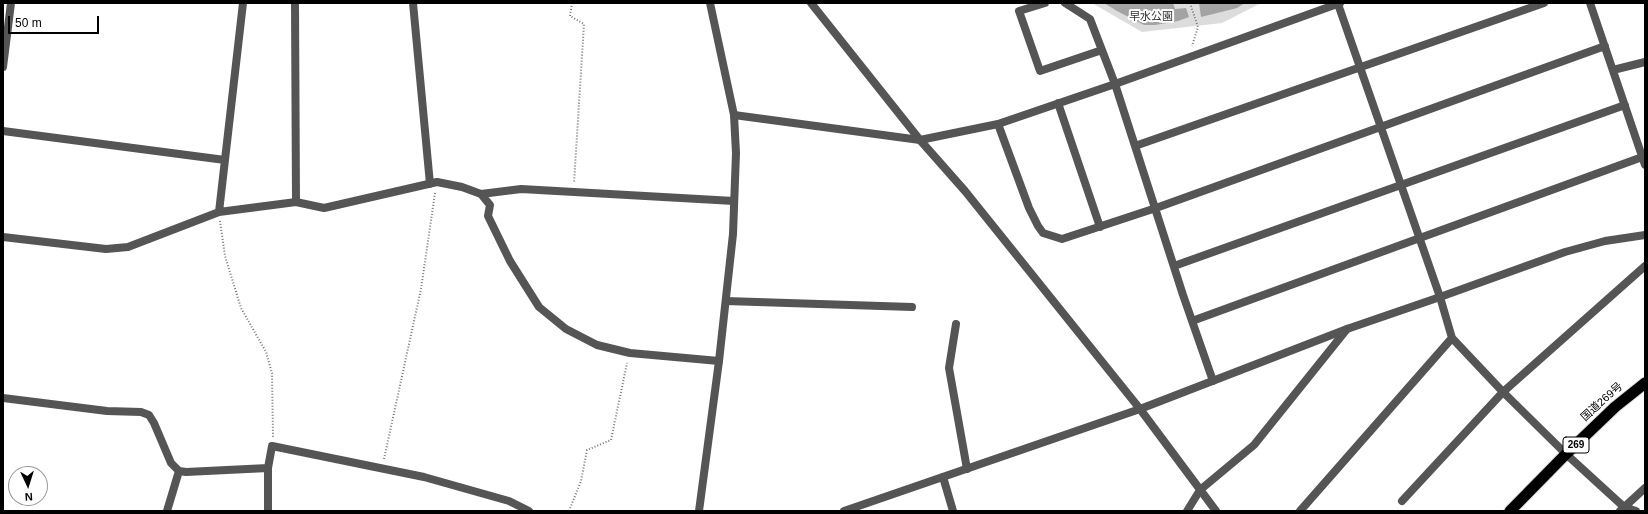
<!DOCTYPE html>
<meta charset="utf-8">
<style>
body{margin:0}
#map{position:relative;width:1648px;height:514px;overflow:hidden;background:#fff;font-family:Helvetica,sans-serif}
canvas{display:block}
.frame{position:absolute;inset:0;border:4px solid #000;pointer-events:none}
.north{position:absolute;left:8px;top:466px;width:40px;height:40px;box-sizing:border-box;background:#fff;border:1px solid #999;border-radius:50%;rotate:176deg;font-size:11px;font-weight:700;line-height:16px;text-align:center;color:#000}
.north::after{content:'';display:block;margin:auto;width:14px;height:18px;background:#000;clip-path:polygon(50% 0,100% 100%,50% 72%,0 100%)}
.scale{position:absolute;left:8px;top:16px;width:91px;height:18px;box-sizing:border-box;border:2px solid #000;border-top:0;padding-left:5px;font-size:12px;line-height:14px;white-space:nowrap;color:#000;-webkit-text-stroke:3px #fff;paint-order:stroke}
</style>
<div id="map">
<canvas width="1648" height="514"></canvas>
<div class="frame"></div>
<div class="north">N</div>
<div class="scale">50 m</div>
</div>
<script>
const c = document.querySelector('canvas').getContext('2d');
c.lineJoin = 'round';
function fillPath(path, color) {
  c.fillStyle = color;
  c.fill(path, 'evenodd');
}
function shape(rows) {
  const path = new Path2D();
  for (const r of rows) {
    path.moveTo(r[0], r[1]);
    for (let i = 2; i < r.length; i += 2) path.lineTo(r[i], r[i + 1]);
  }
  return path;
}
function stroke(path, color, width, dash) {
  c.strokeStyle = color;
  c.lineWidth = width;
  c.lineCap = dash ? 'butt' : 'round';
  c.setLineDash(dash || []);
  c.stroke(path);
}
function write(font, color, halo, rows, align = 'center') {
  c.font = font + ' Helvetica,"Noto Sans JP",sans-serif';
  c.lineWidth = 4;
  c.setLineDash([]);
  c.textBaseline = 'middle';
  c.strokeStyle = halo;
  c.fillStyle = color;
  for (const [text, x, y, turn = 0] of rows) {
    c.save();
    c.translate(x, y);
    c.rotate((+turn || 0) * Math.PI / 180);
    c.textAlign = isNaN(turn) ? turn : align;
    if (halo) c.strokeText(text, 0, 0);
    c.fillText(text, 0, 0);
    c.restore();
  }
}
fillPath(shape([
 [1092,3,1261,3,1222,23,1142,32]
]), '#dcdcdc');
fillPath(shape([
 [1104,3,1173,3,1175,9,1186,8,1189,17,1178,21,1155,25,1144,25,1117,11],
 [1199,3,1245,3,1237,8,1201,17]
]), '#a3a3a3');
const trunk = shape([
 [1510,511,1566,454,1615,407,1645,383]
]);
stroke(trunk, '#dbdbdb', 13);
stroke(shape([
 [572,3,570,16,584,24,574,183],
 [1190,3,1198,27,1192,46],
 [220,221,225,256,241,308,266,352,272,373,273,437],
 [384,459,421,289,435,193],
 [569,511,581,481,587,450,611,440,627,363]
]), '#777', 2, [1, 2]);
stroke(shape([
 [295,3,296,202],
 [413,3,430,184],
 [1045,3,1019,11,1040,71,1102,50],
 [1065,3,1090,19,1115,84,1183,295,1213,381],
 [1590,3,1645,165],
 [1338,4,1440,297,1452,338,1503,392,1566,454,1624,507,1636,511],
 [3,67,11,3],
 [1613,70,1645,62],
 [1058,103,1100,227],
 [734,115,920,140,998,124,1115,84,1340,3],
 [998,124,1029,208,1038,226,1043,233,1062,239,1156,208,1605,46],
 [3,131,225,160],
 [1135,146,1544,3],
 [481,194,521,189,734,201],
 [219,212,243,3],
 [3,237,106,249,128,247,219,212,296,202,324,208,437,182,462,187,481,194,490,205,488,216,510,261,539,307,566,329,597,345,630,353,719,361],
 [1174,266,1625,105],
 [726,301,912,307],
 [1192,321,1645,156],
 [956,324,949,368,967,469],
 [3,398,107,411,141,412,149,415,154,423,171,463,179,471,186,472,268,468],
 [943,477,953,511],
 [1402,501,1503,392,1645,266],
 [167,511,179,471],
 [268,511,268,468,272,446,424,477,509,501,529,511],
 [1187,511,1200,490,1254,445,1347,329],
 [1300,511,1452,338],
 [1620,511,1645,488]
]), '#555', 8);
stroke(shape([
 [811,3,920,140,965,191,1140,409,1216,511],
 [699,511,719,361,733,234,736,153,734,115,710,3],
 [844,511,1140,409,1347,329,1440,297,1565,252,1605,241,1645,235]
]), '#555', 8);
stroke(trunk, '#000', 11);
for (const [x, y, w] of [
 [1576,445,26]
]) {
  const box = new Path2D();
  box.roundRect(x - w / 2, y - 8, w, 16, 3);
  c.fillStyle = '#fff';
  c.fill(box);
  stroke(box, '#000', 1);
}
write('bold 10px', '#000', null, [
 ["269",1576,445]
]);
write('11px', '#333', '#fff', [
 ["早水公園",1151,17]
]);
write('11px', '#000', '#fff', [
 ["国道269号",1602,402,-42]
]);
</script>
